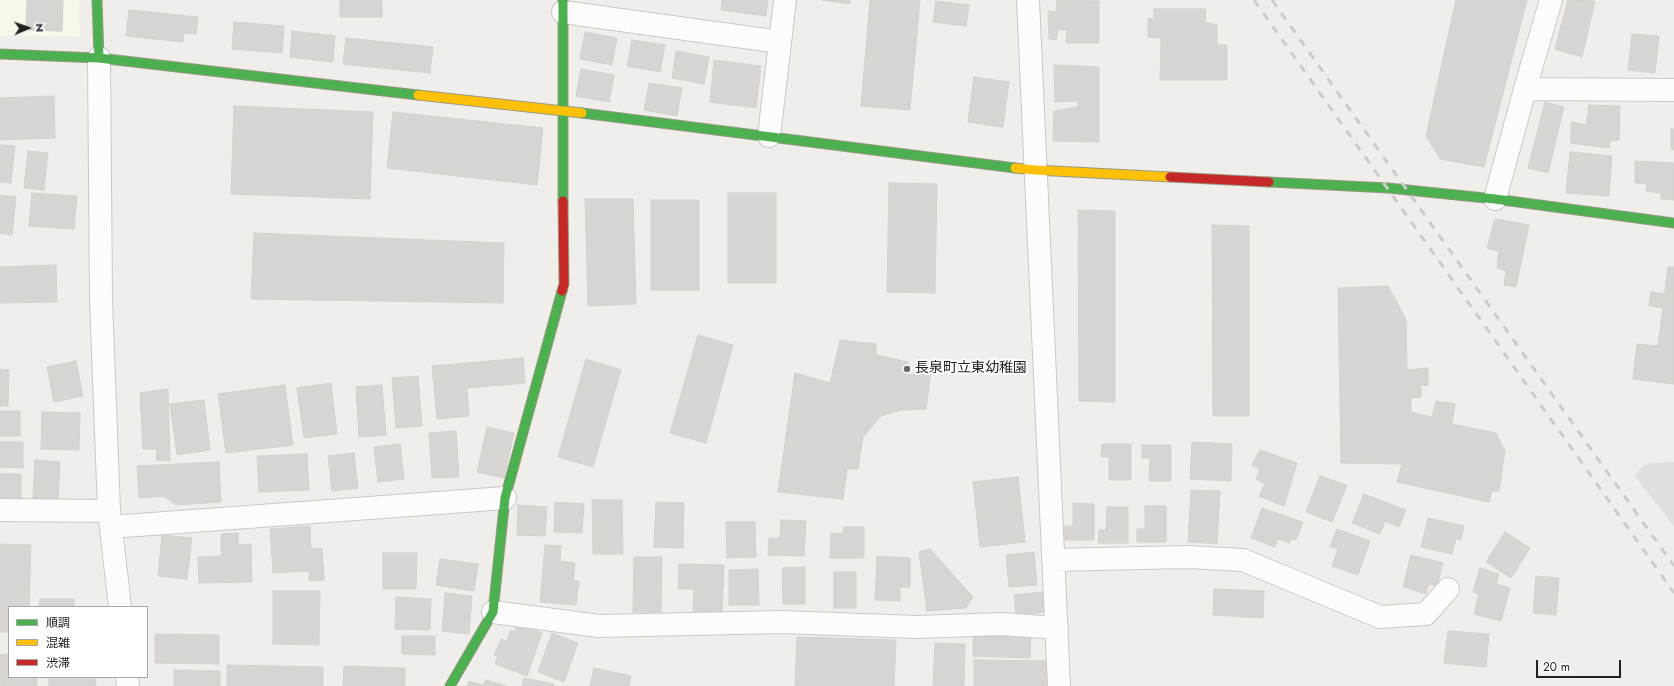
<!DOCTYPE html>
<meta charset="utf-8">
<style>
body{margin:0}
#map{position:relative;width:1674px;height:686px;overflow:hidden;background:#f0eeeb;font-family:Jost,"Noto Sans JP",sans-serif}
canvas{display:block}
.legend{position:absolute;left:8px;top:606px;width:140px;height:72px;box-sizing:border-box;background:#fff;border:1px solid #a7a7a7;margin:0;padding:5px 7px;list-style:none;font-size:12px;color:#222}
.legend li{display:flex;align-items:center;gap:8px;height:20px}
.legend b{width:20px;border:1px solid #a7a7a7}
.north{position:absolute;left:8px;top:8px;width:40px;height:40px;-webkit-text-stroke:3px #fff;paint-order:stroke;rotate:88deg;font-size:11px;font-weight:700;line-height:16px;text-align:center;color:#222}
.north::after{content:'';display:block;margin:auto;width:14px;height:18px;background:#222;clip-path:polygon(50% 0,100% 100%,50% 72%,0 100%)}
.scale{position:absolute;left:1536px;top:660px;width:85px;height:18px;box-sizing:border-box;border:2px solid #222;border-top:0;padding-left:5px;font-size:12px;line-height:14px;white-space:nowrap;color:#222;-webkit-text-stroke:3px #fff;paint-order:stroke}
</style>
<div id="map">
<canvas width="1674" height="686"></canvas>
<ul class="legend">
<li><b style="height:5px;background:#4caf50"></b>順調</li>
<li><b style="height:5px;background:#ffc107"></b>混雑</li>
<li><b style="height:5px;background:#c62828"></b>渋滞</li>
</ul>
<div class="north">N</div>
<div class="scale">20 m</div>
</div>
<script>
const c = document.querySelector('canvas').getContext('2d');
c.lineJoin = 'round';
function fillPath(path, color) {
  c.fillStyle = color;
  c.fill(path, 'evenodd');
}
function shape(rows) {
  const path = new Path2D();
  for (const r of rows) {
    path.moveTo(r[0], r[1]);
    for (let i = 2; i < r.length; i += 2) path.lineTo(r[i], r[i + 1]);
  }
  return path;
}
function stroke(path, color, width, dash) {
  c.strokeStyle = color;
  c.lineWidth = width;
  c.lineCap = dash ? 'butt' : 'round';
  c.setLineDash(dash || []);
  c.stroke(path);
}
function write(font, color, halo, rows, align = 'center') {
  c.font = font + ' Jost,"Noto Sans JP",sans-serif';
  c.lineWidth = 4;
  c.setLineDash([]);
  c.textBaseline = 'middle';
  c.strokeStyle = halo;
  c.fillStyle = color;
  for (const [text, x, y, turn = 0] of rows) {
    c.save();
    c.translate(x, y);
    c.rotate((+turn || 0) * Math.PI / 180);
    c.textAlign = isNaN(turn) ? turn : align;
    if (halo) c.strokeText(text, 0, 0);
    c.fillText(text, 0, 0);
    c.restore();
  }
}
fillPath(shape([
 [0,0,79,0,80,37,0,35]
]), '#f8f7e8');
fillPath(shape([
 [1674,462,1674,526,1634,475,1644,465,1652,463]
]), '#e0dfde');
const building = shape([
 [27,0,63,0,62,31,26,30,27,0],
 [340,0,382,0,382,17,340,17,340,0],
 [722,0,768,0,766,16,721,10,722,0],
 [822,0,850,0,850,4,822,0],
 [870,0,920,0,910,110,861,106,870,0],
 [1057,0,1099,1,1099,43,1066,43,1067,29,1058,30,1056,40,1049,39,1048,11,1056,12,1057,0],
 [1456,0,1527,0,1484,167,1440,159,1426,136,1456,0],
 [1568,0,1595,1,1582,57,1555,49,1568,0],
 [936,1,969,5,966,26,933,22,936,1],
 [1154,9,1206,9,1205,22,1217,25,1217,45,1227,45,1227,80,1160,80,1161,38,1148,37,1148,18,1154,19,1154,9],
 [129,10,198,17,196,34,184,33,183,42,126,36,129,10],
 [234,22,284,26,282,53,232,49,234,22],
 [292,31,335,36,333,62,290,57,292,31],
 [585,32,617,38,612,65,580,59,585,32],
 [1632,34,1659,36,1655,73,1628,70,1632,34],
 [346,38,433,47,430,73,343,64,346,38],
 [632,40,665,45,660,72,627,66,632,40],
 [676,51,709,57,704,84,672,78,676,51],
 [714,60,761,66,756,108,710,102,714,60],
 [1054,65,1099,67,1099,142,1053,141,1054,111,1078,107,1078,101,1055,102,1054,65],
 [581,69,614,75,609,102,576,96,581,69],
 [974,77,1009,82,1003,127,968,122,974,77],
 [649,83,682,88,677,116,644,110,649,83],
 [54,96,55,138,0,140,0,98,54,96],
 [1545,102,1564,107,1548,173,1528,168,1545,102],
 [1589,105,1620,106,1619,140,1610,141,1609,148,1571,143,1571,122,1586,125,1589,105],
 [234,106,373,112,370,199,231,194,234,106],
 [393,112,543,128,537,185,387,168,393,112],
 [1671,129,1674,129,1674,150,1671,149,1671,129],
 [0,145,15,146,11,183,0,182,0,145],
 [28,151,48,153,44,190,24,188,28,151],
 [1570,152,1612,156,1609,196,1566,193,1570,152],
 [1635,161,1674,163,1674,200,1661,199,1661,193,1646,191,1647,184,1635,183,1635,161],
 [889,183,937,184,935,293,887,292,889,183],
 [32,193,77,196,74,229,29,226,32,193],
 [728,193,776,193,776,283,728,283,728,193],
 [0,195,16,197,12,235,0,233,0,195],
 [585,199,633,199,636,304,588,306,585,199],
 [651,200,699,200,699,290,651,290,651,200],
 [1078,210,1115,211,1115,402,1079,401,1078,210],
 [1495,219,1529,225,1516,287,1504,285,1506,271,1497,268,1499,251,1487,248,1495,219],
 [1212,225,1249,226,1249,416,1213,416,1212,225],
 [254,233,504,243,503,303,251,299,254,233],
 [56,265,57,302,0,303,0,267,56,265],
 [1668,267,1674,267,1674,384,1633,379,1637,344,1658,346,1668,267],
 [1388,286,1406,319,1407,370,1428,368,1428,386,1421,385,1421,397,1411,398,1411,412,1432,417,1436,401,1455,404,1452,424,1496,433,1505,451,1499,491,1492,491,1489,502,1397,482,1402,464,1341,463,1338,288,1388,286],
 [1651,292,1665,294,1663,308,1649,306,1651,292],
 [698,335,733,345,706,443,670,433,698,335],
 [840,340,876,344,876,355,908,362,909,375,931,372,926,409,901,410,881,416,863,437,858,469,847,469,843,499,778,492,795,373,830,383,840,340],
 [523,358,525,383,467,388,469,416,437,419,432,366,523,358],
 [586,359,621,370,593,467,558,457,586,359],
 [76,361,83,396,54,402,47,367,76,361],
 [0,369,9,370,8,406,0,406,0,369],
 [418,376,422,426,396,428,392,378,418,376],
 [331,383,337,434,304,438,297,388,331,383],
 [285,385,293,445,226,453,218,394,285,385],
 [382,385,386,435,359,437,356,387,382,385],
 [168,389,170,461,156,460,157,449,143,449,140,393,168,389],
 [204,400,210,450,177,455,170,404,204,400],
 [0,411,20,411,20,436,0,436,0,411],
 [42,412,80,413,79,450,41,449,42,412],
 [487,427,514,433,504,478,477,472,487,427],
 [456,431,459,477,432,478,429,433,456,431],
 [0,442,23,442,23,468,0,467,0,442],
 [1192,442,1232,444,1231,481,1190,479,1192,442],
 [400,444,404,479,378,482,374,447,400,444],
 [1102,444,1131,444,1131,480,1109,480,1109,457,1101,457,1102,444],
 [1142,445,1171,445,1171,481,1149,481,1150,458,1142,458,1142,445],
 [1260,450,1297,463,1284,506,1259,496,1265,484,1256,479,1260,470,1252,465,1260,450],
 [354,453,358,488,332,491,328,456,354,453],
 [307,454,309,490,259,492,257,456,307,454],
 [35,460,60,462,58,500,33,498,35,460],
 [219,462,221,502,176,505,164,496,139,498,137,466,219,462],
 [0,474,21,474,21,500,0,499,0,474],
 [1320,476,1347,485,1332,522,1306,512,1320,476],
 [1018,477,1025,542,980,547,973,482,1018,477],
 [1191,490,1220,491,1217,544,1188,542,1191,490],
 [1364,494,1406,510,1399,527,1385,521,1380,534,1352,523,1364,494],
 [592,500,622,500,623,554,593,554,592,500],
 [555,502,584,504,582,533,554,532,555,502],
 [656,502,684,503,683,548,654,547,656,502],
 [1073,503,1094,504,1094,540,1064,540,1065,526,1073,526,1073,503],
 [518,505,547,507,545,536,517,535,518,505],
 [1145,506,1166,506,1166,542,1137,542,1137,529,1145,529,1145,506],
 [1107,507,1128,507,1128,543,1098,543,1099,530,1106,530,1107,507],
 [1262,508,1303,522,1296,540,1291,539,1290,543,1278,539,1275,547,1251,538,1262,508],
 [1428,518,1464,526,1461,540,1456,538,1452,554,1421,547,1428,518],
 [781,520,806,521,804,556,768,555,769,538,780,538,781,520],
 [726,522,755,522,756,557,727,558,726,522],
 [310,526,311,549,322,548,324,580,309,581,309,571,273,573,270,529,310,526],
 [844,527,864,527,864,558,830,558,831,533,843,534,844,527],
 [1337,529,1370,541,1358,575,1332,566,1338,549,1330,547,1337,529],
 [1505,532,1530,548,1511,578,1486,562,1505,532],
 [238,533,238,545,251,544,252,582,199,583,198,557,221,556,221,534,238,533],
 [162,535,192,538,187,579,158,576,162,535],
 [0,544,31,545,29,607,9,607,9,632,0,632,0,544],
 [545,545,561,546,560,561,575,563,573,581,579,581,576,605,540,602,545,545],
 [930,549,973,597,966,608,927,611,919,552,930,549],
 [1034,552,1037,585,1009,587,1006,555,1034,552],
 [383,553,417,553,416,589,383,589,383,553],
 [1411,555,1443,563,1437,586,1429,584,1426,594,1403,587,1411,555],
 [877,556,910,558,910,587,900,587,900,601,875,600,877,556],
 [634,557,662,557,661,612,633,612,634,557],
 [440,559,478,564,474,591,436,585,440,559],
 [679,564,724,565,722,613,693,612,694,589,678,589,679,564],
 [805,567,805,604,783,604,782,568,805,567],
 [1480,568,1499,574,1496,584,1510,588,1501,621,1474,614,1479,594,1473,592,1480,568],
 [758,569,759,605,729,605,729,570,758,569],
 [834,572,856,572,856,608,834,608,834,572],
 [1536,576,1559,578,1556,615,1533,613,1536,576],
 [1214,589,1264,591,1263,618,1213,615,1214,589],
 [273,591,320,591,319,645,273,644,273,591],
 [1042,592,1044,612,1016,615,1014,595,1042,592],
 [445,593,472,596,469,634,442,631,445,593],
 [396,597,431,599,430,630,395,629,396,597],
 [40,599,74,599,74,607,39,607,40,599],
 [517,623,542,633,527,676,495,664,498,656,494,655,501,639,507,641,511,630,515,632,517,623],
 [973,631,1031,632,1030,658,973,656,973,631],
 [1448,631,1489,634,1486,667,1444,663,1448,631],
 [552,633,578,643,564,682,538,672,552,633],
 [155,634,219,635,219,664,155,663,155,634],
 [402,636,435,636,435,655,402,654,402,636],
 [797,637,896,640,894,686,795,686,797,637],
 [935,643,965,644,964,686,933,686,935,643],
 [9,654,9,677,37,677,37,686,1,686,0,655,9,654],
 [974,660,1052,661,1052,686,974,686,974,660],
 [227,665,323,667,323,686,227,686,227,665],
 [344,666,405,668,405,686,343,686,344,666],
 [594,668,631,676,629,686,590,686,594,668],
 [174,670,220,671,220,686,174,686,174,670],
 [49,677,95,677,96,686,49,686,49,677],
 [524,678,554,684,554,686,522,686,524,678],
 [486,680,506,686,467,686,469,681,483,685,486,680]
]);
fillPath(building, '#d7d4d2');
stroke(building, '#d3d0cc', 1);
const street = shape([
 [1028,0,1059,686],
 [563,12,780,42],
 [99,58,101,299,109,511,120,607],
 [1525,89,1674,90],
 [769,136,785,0],
 [1495,199,1525,89,1551,0],
 [0,510,109,511],
 [111,527,505,498],
 [1054,560,1188,557,1243,560,1380,617,1426,614,1448,589],
 [493,612,599,626,781,622,917,627,1002,624,1057,628],
 [127,677,128,686]
]);
const fast = shape([
 [97,0,99,58],
 [563,0,563,201],
 [0,54,99,58,418,95],
 [582,113,1015,168],
 [1269,182,1388,188,1495,199,1674,223],
 [450,686,493,612,505,498,562,291]
]);
const slow = shape([
 [418,95,582,113],
 [1015,168,1035,170,1170,177]
]);
const jam = shape([
 [1170,177,1269,182],
 [562,291,564,284,563,201]
]);
stroke(street, '#c9c8c7', 24);
stroke(fast, '#999a82', 11);
stroke(slow, '#999a82', 11);
stroke(jam, '#999a82', 11);
stroke(street, '#fdfcfc', 22);
stroke(fast, '#4caf50', 9);
stroke(slow, '#ffc107', 9);
stroke(jam, '#c62828', 9);
stroke(shape([
 [1254,0,1674,593],
 [1272,0,1674,566]
]), '#ccc', 3, [8, 8]);
for (const [x, y, r, color] of [
 [907,369,4,"#6a6968"]
]) {
  const dot = new Path2D();
  dot.arc(x, y, r, 0, 2 * Math.PI);
  c.fillStyle = color;
  c.fill(dot);
  stroke(dot, '#fff', 1.5);
}
write('14px', '#222', '#fff', [
 ["長泉町立東幼稚園",915,369]
], 'left');
</script>
